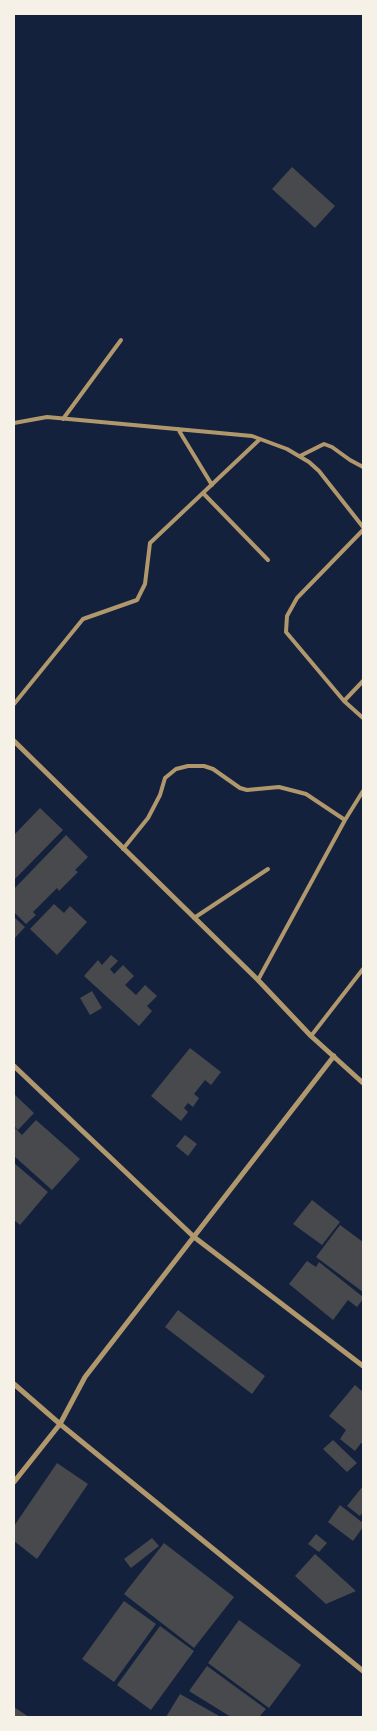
<!DOCTYPE html>
<style>
body{margin:0}
#map{position:relative;width:377px;height:1731px;overflow:hidden;background:#14213d;font-family:"DM Sans",sans-serif}
canvas{display:block}
.frame{position:absolute;inset:0;border:15px solid #f6f1e7;pointer-events:none}
</style>
<div id="map">
<canvas width="377" height="1731"></canvas>
<div class="frame"></div>
</div>
<script>
const c = document.querySelector('canvas').getContext('2d');
c.lineJoin = 'round';
function fillPath(path, color) {
  c.fillStyle = color;
  c.fill(path, 'evenodd');
}
function shape(rows) {
  const path = new Path2D();
  for (const r of rows) {
    path.moveTo(r[0], r[1]);
    for (let i = 2; i < r.length; i += 2) path.lineTo(r[i], r[i + 1]);
  }
  return path;
}
function stroke(path, color, width, dash) {
  c.strokeStyle = color;
  c.lineWidth = width;
  c.lineCap = dash ? 'butt' : 'round';
  c.setLineDash(dash || []);
  c.stroke(path);
}
fillPath(shape([
 [292,167,335,206,315,228,272,189],
 [40,808,63,830,14,880,14,835],
 [66,835,88,857,75,870,78,872,59,891,57,888,33,912,36,915,26,924,14,912,14,889],
 [54,904,64,913,70,906,87,922,57,955,30,929],
 [14,917,25,927,14,939],
 [111,955,118,961,110,969,114,974,123,965,134,976,125,985,136,995,145,985,157,996,147,1006,152,1011,139,1026,84,976,98,960,102,965],
 [92,991,102,1008,90,1015,80,998],
 [190,1048,221,1072,211,1085,205,1080,194,1094,199,1098,193,1107,188,1103,184,1108,188,1112,181,1121,151,1096],
 [14,1094,34,1113,18,1130,14,1126],
 [36,1120,80,1159,52,1190,14,1156,14,1127,22,1135],
 [185,1135,197,1144,188,1156,176,1146],
 [14,1163,48,1192,20,1225,14,1220],
 [312,1200,340,1222,322,1245,293,1224],
 [340,1225,363,1242,363,1292,316,1257],
 [307,1261,316,1267,319,1262,363,1297,363,1299,357,1307,348,1300,333,1320,289,1284],
 [178,1310,265,1376,252,1394,165,1327],
 [355,1385,363,1392,363,1444,361,1443,355,1451,340,1439,346,1430,329,1416],
 [333,1440,357,1463,347,1472,323,1449],
 [57,1463,88,1484,37,1559,14,1541,14,1526],
 [363,1486,363,1512,360,1516,347,1506],
 [340,1505,363,1523,363,1527,353,1541,328,1522],
 [316,1534,327,1543,319,1552,308,1544],
 [152,1538,159,1546,131,1568,124,1559],
 [164,1543,234,1597,194,1648,124,1594],
 [315,1554,356,1591,326,1604,295,1576],
 [124,1601,156,1624,114,1682,82,1659],
 [239,1620,301,1665,269,1708,208,1663],
 [160,1626,194,1651,151,1710,117,1685],
 [207,1666,266,1709,259,1717,231,1717,189,1691],
 [180,1694,221,1717,166,1717],
 [14,1707,29,1717,14,1717]
]), '#48494c');
stroke(shape([
 [63,419,121,340],
 [14,423,47,417,252,436,287,449,309,462,319,471,363,527],
 [178,429,212,485],
 [300,456,324,444,332,447,350,460,363,467],
 [203,493,268,560],
 [363,530,297,598,287,616,286,632,344,701,363,718],
 [344,701,363,681],
 [14,704,83,619,137,600,145,584,150,543,260,439],
 [123,849,148,818,160,795,165,778,176,769,188,766,204,766,213,769,240,788,247,790,279,787,306,794,345,820],
 [194,918,268,869],
 [258,980,345,820,363,791],
 [311,1036,363,969]
]), '#b1986c', 4);
stroke(shape([
 [14,741,258,980,311,1036,363,1083],
 [14,1066,194,1237,363,1366],
 [14,1384,60,1424,363,1671],
 [14,1482,60,1424,85,1377,334,1056]
]), '#b1986c', 5);
</script>
